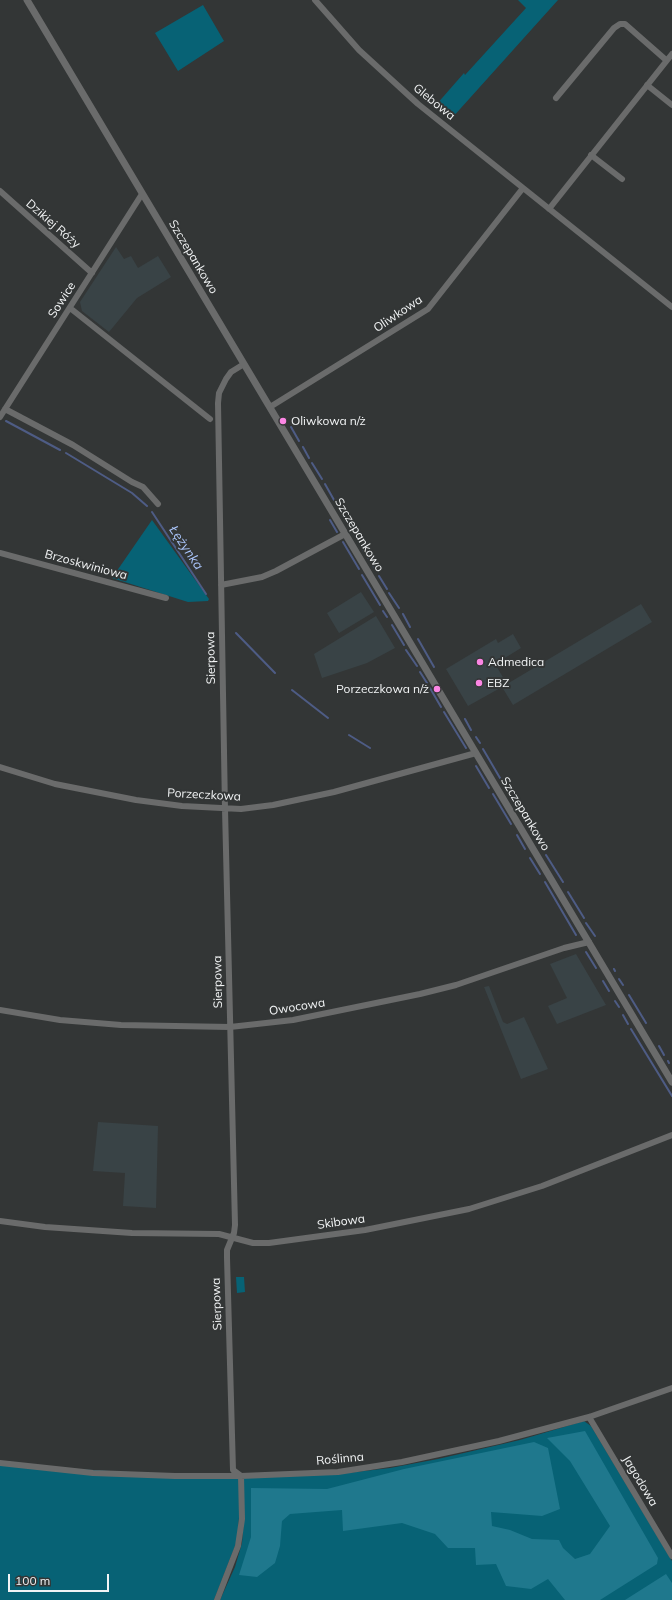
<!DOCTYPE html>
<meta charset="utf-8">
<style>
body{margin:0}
#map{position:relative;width:672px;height:1600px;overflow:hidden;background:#333636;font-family:Mulish,sans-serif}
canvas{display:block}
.scale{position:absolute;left:8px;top:1574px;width:101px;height:18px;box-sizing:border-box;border:2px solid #f2f4f5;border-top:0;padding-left:5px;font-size:12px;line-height:14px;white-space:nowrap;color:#f2f4f5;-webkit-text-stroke:3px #333636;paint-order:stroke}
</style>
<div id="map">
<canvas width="672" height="1600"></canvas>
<div class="scale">100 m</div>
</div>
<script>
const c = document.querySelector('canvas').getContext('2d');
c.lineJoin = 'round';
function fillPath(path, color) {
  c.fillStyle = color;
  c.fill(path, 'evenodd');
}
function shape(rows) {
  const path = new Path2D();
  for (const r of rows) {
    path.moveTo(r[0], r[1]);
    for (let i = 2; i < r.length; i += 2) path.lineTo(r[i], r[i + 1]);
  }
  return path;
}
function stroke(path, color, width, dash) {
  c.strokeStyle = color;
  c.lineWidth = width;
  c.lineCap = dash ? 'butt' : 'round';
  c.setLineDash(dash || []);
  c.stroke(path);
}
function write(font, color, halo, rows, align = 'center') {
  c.font = font + ' Mulish,sans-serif';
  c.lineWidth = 4;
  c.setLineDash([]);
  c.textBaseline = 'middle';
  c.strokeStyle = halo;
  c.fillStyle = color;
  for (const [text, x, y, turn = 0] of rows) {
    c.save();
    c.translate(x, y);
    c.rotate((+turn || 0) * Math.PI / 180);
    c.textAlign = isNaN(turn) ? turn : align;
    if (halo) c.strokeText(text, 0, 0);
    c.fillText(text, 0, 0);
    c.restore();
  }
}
fillPath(shape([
 [116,247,124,259,131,256,138,268,158,256,171,277,137,298,109,332,82,311,80,302],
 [361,592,374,612,339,633,327,613],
 [641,604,652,622,513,705,502,687,468,706,446,669,496,639,498,643,513,634,521,648,495,664,507,684],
 [376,616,395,648,367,663,322,678,314,654],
 [576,954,606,1005,557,1024,548,1006,567,998,550,964],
 [489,986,503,1022,507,1024,524,1017,548,1069,521,1079,484,987],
 [98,1122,158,1126,156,1208,123,1206,125,1173,93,1171]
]), '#394346');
fillPath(shape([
 [518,0,558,0,452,118,436,105,464,73,465,75,526,8],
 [203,5,224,41,178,71,155,33],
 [152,520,209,599,208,601,188,602,112,578],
 [236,1277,244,1277,245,1292,237,1293],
 [584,1421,591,1426,672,1561,672,1600,220,1600,235,1567,242,1543,244,1519,244,1478,339,1474,390,1468,438,1459,520,1440],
 [0,1465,240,1478,239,1518,237,1541,214,1600,0,1600]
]), '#076275');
fillPath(shape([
 [585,1431,658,1558,657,1564,600,1600,565,1600,548,1579,531,1589,506,1586,496,1564,476,1565,475,1548,448,1548,435,1534,402,1523,343,1531,342,1510,290,1514,282,1521,280,1546,275,1563,257,1577,239,1575,251,1537,251,1488,327,1489,404,1469,534,1442,548,1448,560,1509,542,1516,491,1512,492,1526,510,1530,532,1539,559,1540,563,1548,575,1559,590,1554,610,1526,570,1461,547,1438],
 [666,1574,672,1583,672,1600,625,1600]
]), '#1f788d');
stroke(shape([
 [6,421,60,450],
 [291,427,299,441],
 [303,447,309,458],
 [66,453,132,493,147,506],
 [312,463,322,479],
 [325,484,334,500],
 [336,504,340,510],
 [152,512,206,594],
 [343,515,347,521],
 [330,520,337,532],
 [350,527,361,545],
 [343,542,359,569],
 [363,550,369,559],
 [372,564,376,570],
 [362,575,380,605],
 [379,576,387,589],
 [389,593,399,608],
 [383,611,387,617],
 [403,614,410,627],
 [392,625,404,645],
 [236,633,275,673],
 [418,639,434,667],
 [406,650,417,666],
 [420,672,427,683],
 [430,688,441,707],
 [292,690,328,718],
 [444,712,466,748],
 [465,719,471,730],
 [349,735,370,748],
 [476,737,480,743],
 [483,749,500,778],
 [476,766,489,788],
 [506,787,512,798],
 [493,794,511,824],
 [515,802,523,817],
 [530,828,541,846],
 [517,835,525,849],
 [546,855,563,882],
 [530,858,540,874],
 [545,882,576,935],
 [568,892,584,918],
 [586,923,595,936],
 [586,952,596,968],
 [614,969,615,971],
 [619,979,623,985],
 [603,981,609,991],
 [629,995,646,1023],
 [615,1001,619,1007],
 [623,1015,628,1024],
 [631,1029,672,1096],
 [659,1046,664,1055],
 [668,1061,669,1063]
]), '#4e5c85', 2);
stroke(shape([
 [315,0,359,50,418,104,672,307],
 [647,85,672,105],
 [556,98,614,28,620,24,625,24,666,60],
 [591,155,622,179],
 [0,191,92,273],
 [549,209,672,54],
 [70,308,210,419],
 [270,407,428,309,523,188],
 [5,409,73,445,132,482,143,487,158,504],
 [0,417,142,194],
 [0,553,166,598],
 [221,585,262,577,276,571,345,534],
 [0,767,55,784,136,800,182,806,241,809,273,805,334,792,476,753],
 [0,1010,60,1020,121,1025,230,1027,293,1020,420,994,456,985,564,948,589,942],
 [0,1221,45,1227,132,1233,219,1234,253,1243,269,1243,365,1230,469,1209,542,1186,672,1135],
 [589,1417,672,1556],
 [0,1463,93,1473,175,1476,241,1476,338,1472,402,1462,499,1441,589,1417,672,1388],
 [217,1600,238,1546,242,1519,241,1476,233,1470,227,1258,227,1250,234,1233,235,1225,225,809,218,403,219,393,226,379,231,372,244,364]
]), '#6a6b6b', 6);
stroke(shape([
 [27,0,672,1082]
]), '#6a6b6b', 7);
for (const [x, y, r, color] of [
 [283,421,4,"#fc86e4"],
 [480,662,4,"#fc86e4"],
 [479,683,4,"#fc86e4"],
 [437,689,4,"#fc86e4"]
]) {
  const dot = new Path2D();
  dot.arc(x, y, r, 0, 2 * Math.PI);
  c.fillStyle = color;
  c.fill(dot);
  stroke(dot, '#333636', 1.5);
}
write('12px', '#f2f4f5', '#333636', [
 ["Glebowa",434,102,39],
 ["Dzikiej Róży",53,224,41],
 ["Szczepankowo",193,257,59],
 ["Sowice",62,300,-57],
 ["Oliwkowa",398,314,-34],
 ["Szczepankowo",359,535,59],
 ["Brzoskwiniowa",86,565,15],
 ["Sierpowa",211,658,-91],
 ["Porzeczkowa",204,795,3],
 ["Szczepankowo",525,814,59],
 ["Sierpowa",218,982,-91],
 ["Owocowa",297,1007,-9],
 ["Skibowa",341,1222,-8],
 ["Sierpowa",217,1304,-92],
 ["Roślinna",340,1459,-5],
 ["Jagodowa",640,1481,59]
]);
write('12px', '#f2f4f5', '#333636', [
 ["Oliwkowa n/ż",291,421],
 ["Admedica",488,662],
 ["EBZ",487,683],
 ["Porzeczkowa n/ż",429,689,"right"]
], 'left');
write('italic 13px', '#abc6fc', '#333636', [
 ["Łężynka",186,548,56]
]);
</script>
